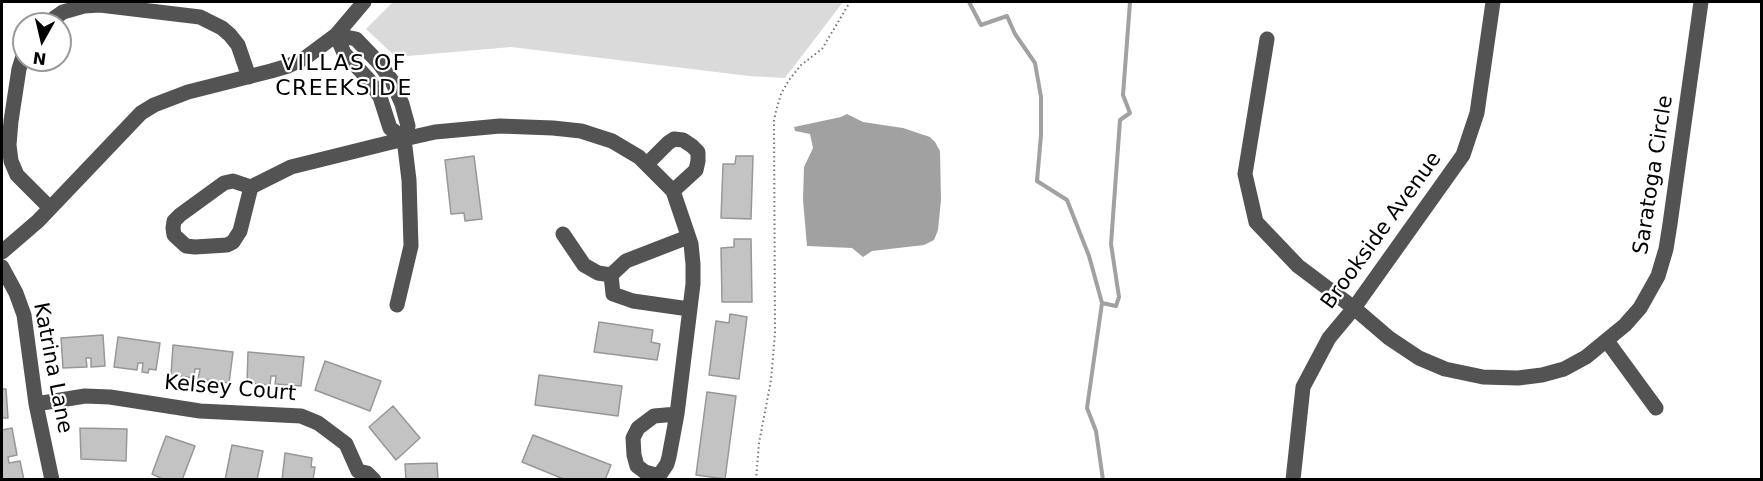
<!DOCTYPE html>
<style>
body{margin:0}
#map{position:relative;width:1763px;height:481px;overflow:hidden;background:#fff;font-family:"DejaVu Sans",sans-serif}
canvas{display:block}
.frame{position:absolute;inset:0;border:3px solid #000;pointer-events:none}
.north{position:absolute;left:12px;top:12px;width:60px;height:60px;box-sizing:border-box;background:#fff;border:2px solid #999;border-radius:50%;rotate:188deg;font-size:16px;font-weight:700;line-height:24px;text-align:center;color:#000}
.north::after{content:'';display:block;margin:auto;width:21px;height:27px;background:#000;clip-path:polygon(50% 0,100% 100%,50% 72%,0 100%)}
</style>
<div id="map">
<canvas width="1763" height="481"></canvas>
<div class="frame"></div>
<div class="north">N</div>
</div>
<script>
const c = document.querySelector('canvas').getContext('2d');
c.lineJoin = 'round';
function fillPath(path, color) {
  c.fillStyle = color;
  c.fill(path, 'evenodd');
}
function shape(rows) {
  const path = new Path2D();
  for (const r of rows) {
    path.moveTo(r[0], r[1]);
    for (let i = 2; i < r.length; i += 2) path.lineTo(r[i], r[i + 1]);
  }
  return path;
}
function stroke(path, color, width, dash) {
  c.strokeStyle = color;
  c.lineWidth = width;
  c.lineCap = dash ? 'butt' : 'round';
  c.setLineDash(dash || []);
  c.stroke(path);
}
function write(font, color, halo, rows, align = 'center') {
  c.font = font + ' "DejaVu Sans",sans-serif';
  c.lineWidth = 4.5;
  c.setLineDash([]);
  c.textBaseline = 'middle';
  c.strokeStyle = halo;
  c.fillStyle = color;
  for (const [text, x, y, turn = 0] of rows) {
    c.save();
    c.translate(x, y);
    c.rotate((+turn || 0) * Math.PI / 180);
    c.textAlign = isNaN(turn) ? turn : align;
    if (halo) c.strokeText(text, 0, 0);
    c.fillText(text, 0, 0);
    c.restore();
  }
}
fillPath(shape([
 [393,2,843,2,785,78,749,76,511,47,396,57,366,29]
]), '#dadada');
fillPath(shape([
 [847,114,863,122,903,128,930,137,935,142,940,151,941,200,938,230,934,240,924,245,872,251,863,257,852,248,807,246,803,200,804,167,813,148,810,134,795,131,794,127,841,117]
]), '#a1a1a1');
stroke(shape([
 [969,2,981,25,1007,16,1015,34,1035,63,1041,97,1041,135,1037,181,1067,200,1089,256,1102,303,1087,408,1096,431,1103,480],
 [1102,303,1116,306,1119,297,1111,244,1120,120,1130,113,1123,95,1130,2]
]), '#a1a1a1', 4);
const building = shape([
 [474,156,482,219,465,221,464,213,451,214,445,160,474,156],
 [736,156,753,156,751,219,721,218,723,164,735,164,736,156],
 [734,239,751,239,752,302,722,302,721,248,734,247,734,239],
 [730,314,747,317,739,379,709,375,716,321,729,323,730,314],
 [599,322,653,330,651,342,660,344,657,360,594,352,599,322],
 [103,335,105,366,91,367,91,358,86,358,87,367,63,368,61,338,103,335],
 [118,337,160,343,156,370,149,369,148,373,142,372,143,363,138,363,137,370,114,367,118,337],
 [173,345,233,352,229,383,198,379,200,369,195,369,194,378,171,375,173,345],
 [248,352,304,357,301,386,275,384,276,376,271,376,270,385,247,383,248,352],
 [325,361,381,381,370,411,315,390,325,361],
 [539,375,622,386,618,416,535,405,539,375],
 [2,389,6,389,8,418,2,418,2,389],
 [707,392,736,396,725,479,696,475,707,392],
 [393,406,420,438,396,460,369,427,393,406],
 [12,428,17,455,8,457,9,463,20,461,24,480,2,480,2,430,12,428],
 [80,428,127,429,126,461,81,459,80,428],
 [533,435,611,465,605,480,566,480,522,462,533,435],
 [166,436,195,446,182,480,165,480,152,474,166,436],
 [232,445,263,451,257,480,225,480,232,445],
 [285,453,312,458,311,467,315,467,313,480,282,480,285,453],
 [437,463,438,480,406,480,405,464,437,463]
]);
fillPath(building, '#c3c3c3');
stroke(building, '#979797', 1.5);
stroke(shape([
 [756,480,759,443,771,380,775,333,774,121,776,111,781,94,789,80,801,65,822,49,850,2]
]), '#757575', 2, [1.5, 3]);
stroke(shape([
 [46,24,63,12,84,6,100,5,200,17,222,28,230,35,238,45,249,77],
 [1267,39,1245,174,1256,222,1298,266,1354,308,1389,338,1419,358,1445,369,1483,377,1518,378,1542,375,1564,369,1586,357,1625,325,1640,308,1658,276,1666,249,1670,224,1701,2],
 [24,53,19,69,11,121,9,145,11,161,17,175,49,207],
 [647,164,668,143,674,139,683,140,692,146,698,152,698,161,696,170,673,191],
 [251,187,240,231,233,242,227,245,195,247,186,246,174,235,173,228,174,221,180,215,224,183,233,181,251,187,291,167,404,139,435,132,500,126,553,128,581,131,612,141,639,157,673,191,691,244,693,264,693,284,677,414,669,457,667,464,661,473,655,475,645,472,637,466,634,455,633,438,638,428,654,416,677,414],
 [563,234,584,265,598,273,611,275],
 [688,237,626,261,611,275,613,294,633,301,689,309],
 [2,252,38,221,141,113,154,105,188,92,271,71,288,66,305,58,336,35,364,2],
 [2,267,16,293,24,315,36,404,52,480],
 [397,305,411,246,409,180,404,139,408,126,402,104,392,81,379,63,356,39,336,35,344,53,369,80,380,97,390,128,404,139],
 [1607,341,1656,408],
 [36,404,85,396,110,397,200,411,301,416,318,423,346,444,358,471],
 [358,471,367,473,374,480],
 [1293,480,1303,387,1329,338,1354,308,1463,155,1477,113,1493,2]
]), '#535353', 15);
write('21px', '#000', '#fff', [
 ["Saratoga Circle",1654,175,-81],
 ["Brookside Avenue",1382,231,-54],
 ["Katrina Lane",52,368,79],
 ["Kelsey Court",230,389,5]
]);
c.letterSpacing = '1.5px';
write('22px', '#000', '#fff', [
 ["VILLAS OF",344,64],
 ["CREEKSIDE",344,89]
]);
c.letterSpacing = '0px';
</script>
